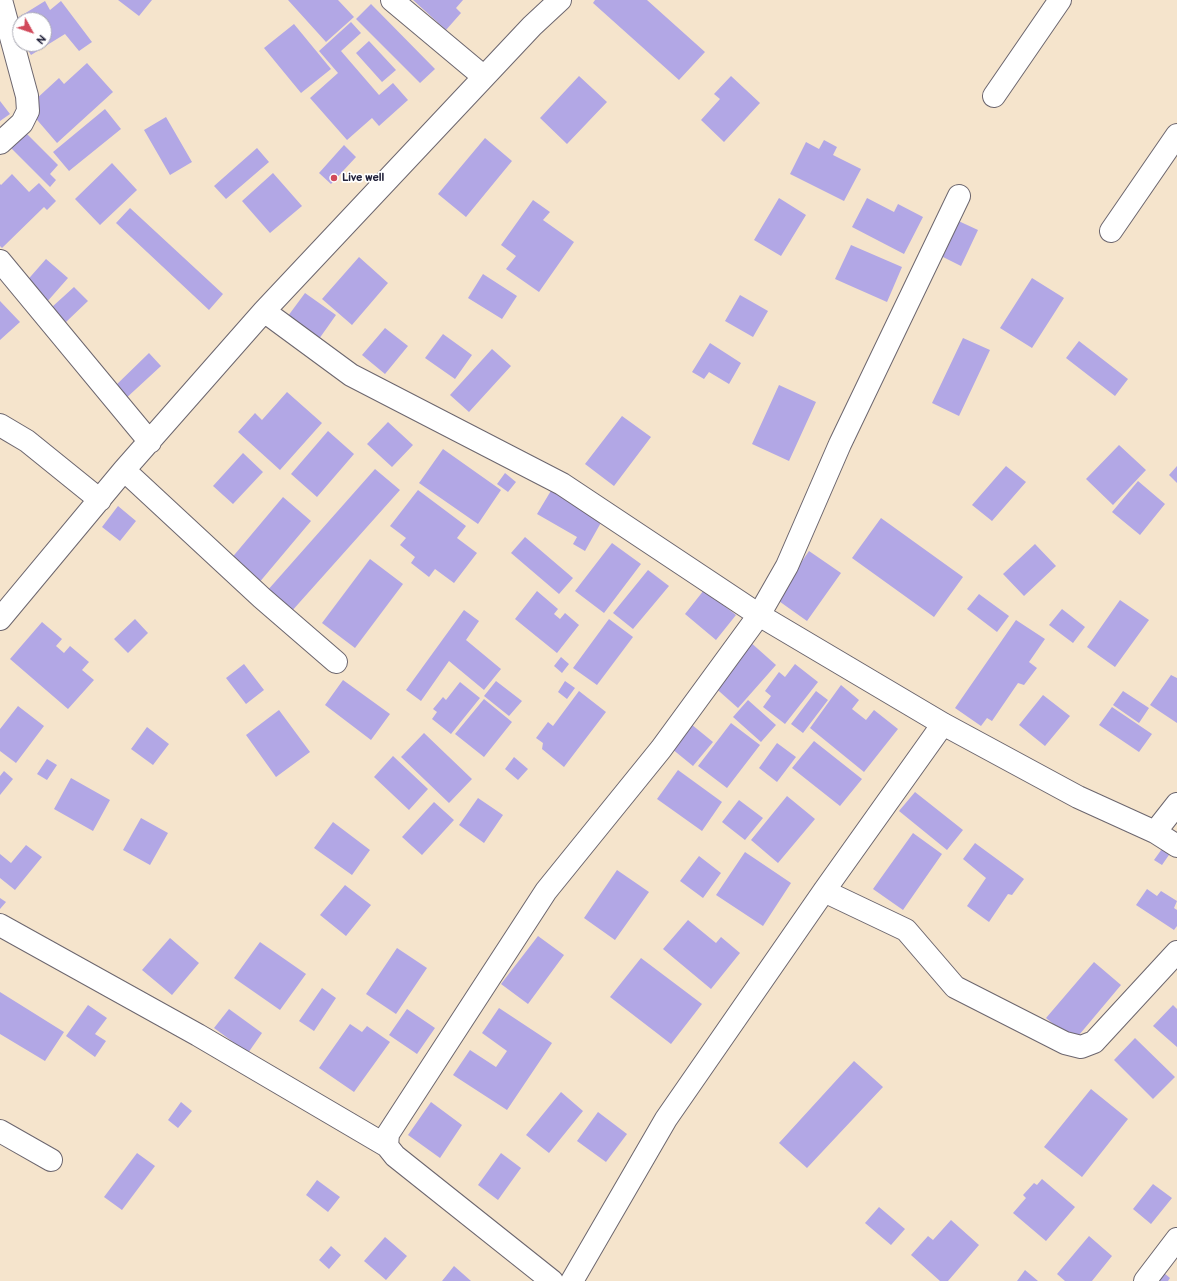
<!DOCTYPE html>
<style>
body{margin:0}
#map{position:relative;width:1177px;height:1281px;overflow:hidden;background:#f5e4cc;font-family:"Balsamiq Sans",sans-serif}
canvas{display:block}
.north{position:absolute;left:12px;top:12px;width:40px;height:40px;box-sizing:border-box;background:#fff;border:1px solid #a7a7b1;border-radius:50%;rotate:130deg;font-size:11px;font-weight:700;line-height:16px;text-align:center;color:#22223b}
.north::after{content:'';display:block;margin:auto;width:14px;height:18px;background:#d1495b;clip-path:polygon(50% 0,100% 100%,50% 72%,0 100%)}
</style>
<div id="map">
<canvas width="1177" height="1281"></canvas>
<div class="north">N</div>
</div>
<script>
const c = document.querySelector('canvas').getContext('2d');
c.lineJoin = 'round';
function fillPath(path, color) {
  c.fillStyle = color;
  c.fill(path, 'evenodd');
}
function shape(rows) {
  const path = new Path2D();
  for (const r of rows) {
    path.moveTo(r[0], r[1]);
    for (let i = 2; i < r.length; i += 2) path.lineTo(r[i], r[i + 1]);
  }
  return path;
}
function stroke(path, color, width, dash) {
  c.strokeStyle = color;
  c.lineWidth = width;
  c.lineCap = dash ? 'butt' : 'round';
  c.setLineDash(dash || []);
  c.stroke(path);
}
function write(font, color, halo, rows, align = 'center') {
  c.font = font + ' "Balsamiq Sans",sans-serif';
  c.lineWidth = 3.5;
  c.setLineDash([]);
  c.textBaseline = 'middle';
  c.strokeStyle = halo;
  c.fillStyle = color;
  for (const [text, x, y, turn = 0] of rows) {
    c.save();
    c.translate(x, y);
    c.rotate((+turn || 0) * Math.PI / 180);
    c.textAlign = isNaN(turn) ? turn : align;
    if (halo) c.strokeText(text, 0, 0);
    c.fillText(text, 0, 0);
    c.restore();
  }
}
fillPath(shape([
 [118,0,152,0,139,16],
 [288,0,338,0,354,17,326,42],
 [413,0,463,0,456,8,461,13,446,30],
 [595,0,647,0,705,52,679,80,593,3],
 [45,1,50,10,61,1,92,42,79,51,65,34,31,55,24,44,44,44,44,20,20,20,20,38,11,22],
 [371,4,435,69,420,83,356,19],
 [351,22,361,33,341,51,379,95,393,83,408,100,379,126,372,118,347,140,310,98,338,73,319,51],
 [294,24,331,69,301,93,264,48],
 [369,41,396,70,382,82,356,53],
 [87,63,113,92,57,143,32,114,39,107,34,101,59,78,64,84],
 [579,76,607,102,567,144,540,118],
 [731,76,760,103,724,142,701,120,720,99,714,94],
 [0,101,10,114,0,121],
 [105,109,121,129,69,171,53,152],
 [166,117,192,162,170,175,144,130],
 [23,130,58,165,50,174,56,180,50,187,8,145],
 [485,138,512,161,466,217,438,194],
 [824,140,837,147,833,155,861,169,844,201,790,174,806,142,819,149],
 [344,145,356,157,331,184,319,173],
 [257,148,269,162,226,199,214,186],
 [112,163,137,190,100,225,75,199],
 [273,173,302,206,270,233,242,201],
 [12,174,29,192,39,183,56,201,47,210,44,207,2,248,0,246,0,184,1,185],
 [779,198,806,215,781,256,754,240],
 [867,198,894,212,898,204,923,217,904,254,852,227],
 [533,200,550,212,543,220,574,242,539,292,506,269,516,256,501,245],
 [130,208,223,294,209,310,116,223],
 [952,218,978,230,961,266,935,253],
 [851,245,902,267,887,302,835,279],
 [359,257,388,283,352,325,322,299],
 [46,259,68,278,46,303,24,284],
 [483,274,517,296,502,319,468,298],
 [1032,278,1064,298,1032,348,1000,328],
 [74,287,88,301,66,322,52,307],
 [305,293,336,315,319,339,288,316],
 [740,295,768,311,753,337,725,321],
 [0,301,20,322,0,340],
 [385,328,408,346,385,374,362,355],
 [443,334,472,355,455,379,425,358],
 [963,338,990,350,959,416,932,403],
 [1079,341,1128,379,1115,396,1066,358],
 [710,343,741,363,729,384,709,372,704,379,692,372],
 [492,349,511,366,469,412,450,395],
 [149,353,161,366,123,401,112,389],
 [779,385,816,402,789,461,752,444],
 [287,392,322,423,280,470,238,432,255,413,262,420],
 [622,416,651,437,614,486,585,464],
 [388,422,413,445,392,467,367,444],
 [328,431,354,454,317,497,291,474],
 [1119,445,1146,470,1113,505,1086,479],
 [443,449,501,490,478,524,419,483],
 [243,453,263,472,233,504,213,486],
 [1006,466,1026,482,992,521,972,505],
 [1177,466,1177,483,1169,475],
 [375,469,400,490,291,612,267,591],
 [505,473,516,482,508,492,497,484],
 [1138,481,1165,504,1140,535,1112,512],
 [552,489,603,519,585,551,573,544,577,537,537,514],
 [418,490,466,526,457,538,477,553,454,583,435,569,429,577,411,563,415,557,400,545,406,538,390,526],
 [283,497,311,521,258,584,230,560],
 [118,506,136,521,120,541,102,527],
 [881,518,963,577,934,617,852,558],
 [525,537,573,578,559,594,511,553],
 [612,543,641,564,604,613,575,591],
 [1035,544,1056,566,1024,596,1003,574],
 [809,551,841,573,807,621,776,599],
 [370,559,403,584,355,648,322,623],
 [648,570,669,586,633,629,613,613],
 [704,590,736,615,716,640,685,614],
 [537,591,558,609,554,614,560,619,565,613,579,625,557,653,515,619],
 [979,594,1009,616,997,632,967,609],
 [1120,600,1149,620,1115,667,1087,647],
 [1062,609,1085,627,1073,643,1049,625],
 [464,610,479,621,466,640,501,669,484,690,449,661,421,701,406,690],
 [135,619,148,633,128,653,114,639],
 [609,619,633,637,597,685,573,668],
 [1016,620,1045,639,1029,662,1037,668,1024,685,1018,683,992,721,987,718,981,726,955,708],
 [42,622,62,639,56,646,64,653,70,646,89,662,82,670,94,680,68,709,10,659],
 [749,641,776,665,738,708,711,684],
 [561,657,569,664,562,673,554,666],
 [244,664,264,690,246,704,226,678],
 [795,664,818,682,785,724,763,707,771,696,765,691,779,672,785,677],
 [1171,675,1177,678,1177,723,1150,705],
 [343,680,390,714,371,740,325,705],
 [496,681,522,701,509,716,484,696],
 [565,681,575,688,567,699,558,692],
 [460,682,480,698,451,734,432,719,437,712,433,709,443,697,446,700],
 [841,685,859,700,852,709,866,720,874,710,898,729,864,772,810,728],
 [579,691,606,712,564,767,542,749,543,743,536,738,548,722,553,726],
 [816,691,828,700,803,733,791,724],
 [1123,691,1149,708,1139,723,1113,705],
 [1043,695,1070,716,1045,746,1019,725],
 [484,699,512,722,484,757,455,734],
 [748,700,776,725,761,742,733,717],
 [18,706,44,726,16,763,0,751,0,729],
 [1112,707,1152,734,1139,752,1099,725],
 [279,710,310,752,276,777,246,735],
 [686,720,713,742,693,766,666,744],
 [731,723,760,745,727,788,698,766],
 [147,727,169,744,153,765,131,749],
 [424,733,472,779,449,803,401,757],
 [814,741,862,779,840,806,792,768],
 [777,743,796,757,777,782,759,768],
 [393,756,428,789,409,810,374,777],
 [514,757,528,769,518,780,505,769],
 [47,759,57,765,47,780,37,774],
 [678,770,722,802,702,831,657,799],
 [4,771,13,779,0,795,0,776],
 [71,778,110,800,93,831,54,809],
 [915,792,963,830,947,850,899,811],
 [787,796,815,819,778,863,751,840],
 [478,798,503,815,484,843,459,825],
 [739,800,763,818,745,840,722,822],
 [434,802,454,820,422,855,402,837],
 [141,818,168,833,150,865,123,850],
 [333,822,370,850,352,875,314,848],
 [913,833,942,854,903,910,873,889],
 [975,843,1024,879,1012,895,1008,894,989,922,967,906,986,878,963,859],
 [26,845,42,857,15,890,0,878,0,854,11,863],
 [1164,846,1171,852,1162,865,1154,860],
 [745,852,791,883,763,926,716,895],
 [699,856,721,873,703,898,680,881],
 [617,870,649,892,615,940,584,918],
 [345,885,371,905,346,936,320,915],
 [1147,889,1157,896,1161,891,1177,901,1174,908,1177,910,1177,926,1174,930,1136,905],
 [0,898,6,902,0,909],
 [688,920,716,943,721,937,740,953,711,989,663,949],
 [538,936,564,955,528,1004,501,984],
 [170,938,199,963,172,995,142,970],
 [260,942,306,974,280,1010,234,978],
 [397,948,427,968,396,1014,366,994],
 [641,958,702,1004,671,1044,610,997],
 [1094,962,1121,985,1074,1041,1046,1018],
 [322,988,336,998,314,1031,299,1021],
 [0,992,64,1032,45,1061,0,1034],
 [88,1005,107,1018,95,1034,106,1041,95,1057,66,1036],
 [1173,1005,1177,1009,1177,1047,1153,1026],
 [499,1008,552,1043,507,1110,453,1075,470,1050,496,1067,507,1051,482,1033],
 [229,1009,262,1033,248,1053,214,1028],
 [407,1009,435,1028,417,1054,389,1035],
 [350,1024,362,1032,367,1026,390,1042,354,1092,319,1068],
 [1135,1038,1175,1077,1153,1099,1114,1060],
 [854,1061,883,1087,807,1168,779,1143],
 [1091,1089,1128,1119,1082,1177,1044,1147],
 [561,1092,583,1111,549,1153,526,1135],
 [181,1102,192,1111,178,1128,168,1120],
 [431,1102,462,1125,440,1158,408,1135],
 [598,1112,627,1134,606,1162,577,1141],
 [137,1153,155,1166,122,1210,104,1197],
 [501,1153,521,1168,498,1200,478,1185],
 [1042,1179,1075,1207,1046,1241,1013,1213,1026,1198,1023,1195,1034,1183,1037,1185],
 [317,1180,340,1197,328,1212,306,1195],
 [1153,1184,1172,1198,1151,1224,1133,1209],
 [879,1207,905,1229,891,1245,865,1223],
 [951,1220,979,1245,948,1281,940,1281,911,1255,928,1236,933,1240],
 [1089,1236,1112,1256,1092,1281,1065,1281,1057,1274],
 [385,1237,407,1256,386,1280,364,1261],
 [331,1246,341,1255,329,1269,319,1260],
 [454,1266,471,1281,442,1281],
 [1025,1270,1038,1281,1017,1281],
 [1164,1273,1170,1278,1168,1281,1156,1281]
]), '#b2a7e5');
const minor = shape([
 [392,0,484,77],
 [994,96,1060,0],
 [0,143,22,123,28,111,27,96,1,0],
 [1111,231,1177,135],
 [0,261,150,442],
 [264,311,351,375,562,484,759,615,943,724,1078,797,1155,832,1177,846],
 [0,425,27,441,100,500],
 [124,470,262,598,336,662],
 [0,619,124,470,264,311,532,26,560,0],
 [1155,832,1177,804],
 [824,891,906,930,955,987,1065,1043,1081,1047,1094,1042,1177,952],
 [0,925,198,1035,387,1146],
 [0,1131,51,1160],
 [552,1281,395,1156,387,1146,388,1134,546,891,661,749,759,615,787,566,840,444,959,196],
 [572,1281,666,1119,824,891,943,724],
 [1145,1281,1177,1239]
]);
stroke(minor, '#6c666e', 24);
stroke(minor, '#fff', 22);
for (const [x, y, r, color] of [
 [334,178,4,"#d1495b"]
]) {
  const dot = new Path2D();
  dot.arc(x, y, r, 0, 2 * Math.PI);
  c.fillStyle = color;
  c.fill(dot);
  stroke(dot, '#fff', 1.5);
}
write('bold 11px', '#22223b', '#fff', [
 ["Live well",342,178]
], 'left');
</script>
